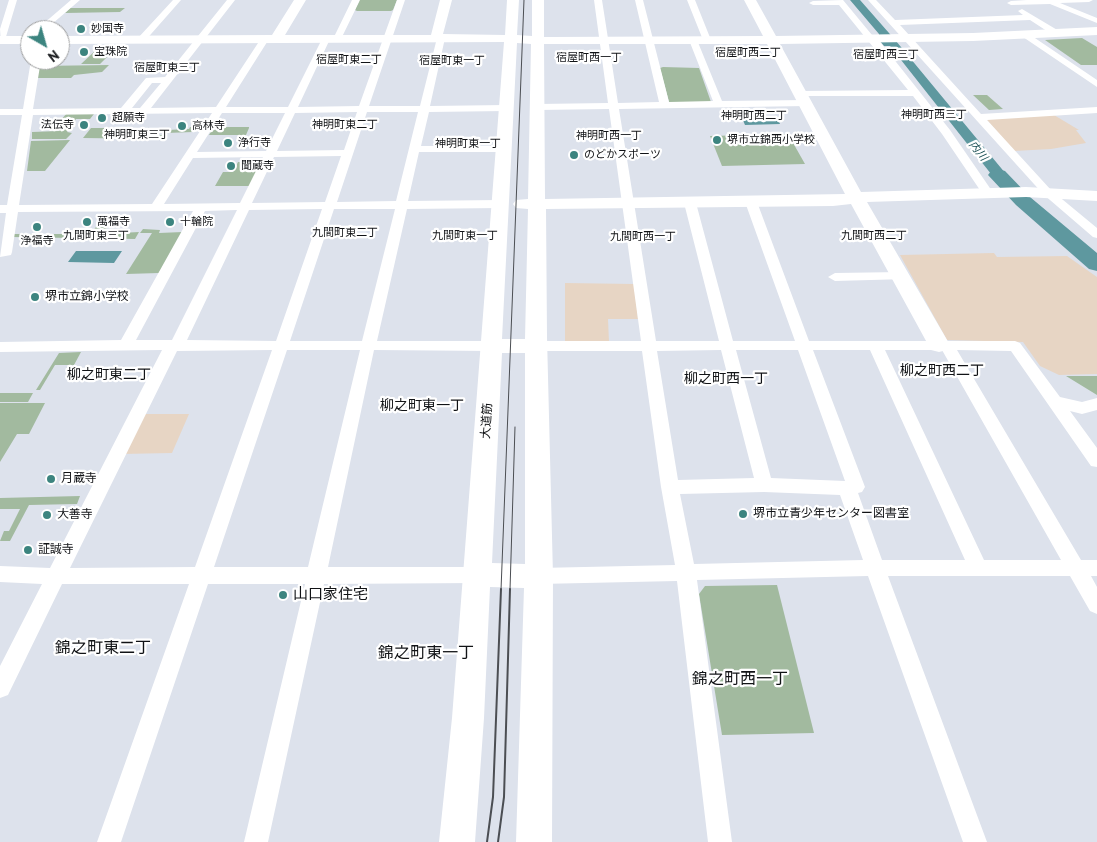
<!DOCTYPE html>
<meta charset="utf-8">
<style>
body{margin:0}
#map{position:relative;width:1097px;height:842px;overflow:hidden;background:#dde2ec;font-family:"PT Sans",sans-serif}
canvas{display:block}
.north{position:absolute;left:20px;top:20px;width:50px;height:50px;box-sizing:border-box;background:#fff;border:1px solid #a0a1a2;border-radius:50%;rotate:142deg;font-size:14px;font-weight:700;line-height:20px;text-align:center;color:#111316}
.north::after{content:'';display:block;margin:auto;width:18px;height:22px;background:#3c847f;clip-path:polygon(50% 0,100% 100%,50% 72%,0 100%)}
</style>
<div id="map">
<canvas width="1097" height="842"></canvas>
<div class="north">N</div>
</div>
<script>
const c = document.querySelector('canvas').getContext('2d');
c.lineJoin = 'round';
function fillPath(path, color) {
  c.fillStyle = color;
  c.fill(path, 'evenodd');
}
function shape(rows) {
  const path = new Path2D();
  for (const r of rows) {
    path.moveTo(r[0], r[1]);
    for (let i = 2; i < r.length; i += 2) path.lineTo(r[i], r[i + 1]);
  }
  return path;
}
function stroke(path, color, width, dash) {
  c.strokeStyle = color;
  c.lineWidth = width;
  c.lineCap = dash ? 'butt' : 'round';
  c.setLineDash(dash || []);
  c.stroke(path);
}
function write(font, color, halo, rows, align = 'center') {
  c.font = font + ' "PT Sans","Noto Sans JP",sans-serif';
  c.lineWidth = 4.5;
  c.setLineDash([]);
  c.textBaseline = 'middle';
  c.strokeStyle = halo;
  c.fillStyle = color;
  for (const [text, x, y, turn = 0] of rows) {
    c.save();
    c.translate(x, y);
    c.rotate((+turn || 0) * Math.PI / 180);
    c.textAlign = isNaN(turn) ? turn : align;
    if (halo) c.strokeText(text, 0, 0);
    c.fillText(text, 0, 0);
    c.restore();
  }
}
fillPath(shape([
 [1054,115,1079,130,1076,130,1086,143,1051,149,1014,151,987,120,988,118],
 [994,253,997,257,1067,256,1097,277,1097,374,1059,375,1040,366,1023,342,947,340,900,255],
 [565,283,634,284,638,319,608,319,609,342,565,342],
 [142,414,189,414,172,453,121,454]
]), '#e7d5c4');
fillPath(shape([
 [359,0,397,0,393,10,391,11,357,11,355,10],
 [70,8,125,8,120,12,65,13],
 [1082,38,1097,47,1097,65,1081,65,1045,40],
 [96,50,114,50,100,64,81,64],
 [109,65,102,72,74,75,71,78,36,78,39,66],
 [663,67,699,68,711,102,669,102,660,68],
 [973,95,987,95,1003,109,989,110],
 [68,112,94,114,90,119,76,119,67,132,72,133,66,139,32,139,32,132,59,131,66,123,59,122],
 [190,127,198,127,193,132,166,133,160,139,83,138,91,128,108,128,106,132,135,132,133,136,162,135,167,130,189,129],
 [222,127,249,127,249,128,246,135,209,135,212,130,220,130],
 [788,134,805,164,722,166,710,136],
 [70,140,45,171,27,171,31,141],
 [238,162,261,163,250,186,215,186,223,172,233,172],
 [104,226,108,226,103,234,139,232,135,239,12,237,12,234,86,234,91,233,96,227,103,227,96,238],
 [143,229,160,230,159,233,183,232,159,273,126,274,152,233,140,233],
 [81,352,74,365,55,365,40,390,36,390,59,353],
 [1066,376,1097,376,1097,395],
 [0,393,33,393,28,402,0,402],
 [0,403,45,403,29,434,17,434,0,462],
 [80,496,77,504,29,505,10,541,0,541,4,531,9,531,20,509,0,509,0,498],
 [777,585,814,733,722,735,699,594,705,586]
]), '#a2ba9f');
fillPath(shape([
 [850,0,860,0,896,41,1025,197,1025,200,1021,201,995,179,890,46,884,46,879,40,879,34],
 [777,117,780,124,745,125,742,118],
 [76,251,122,251,114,263,68,262]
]), '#5e989f');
fillPath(shape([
 [998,169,1005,171,1030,197,1097,253,1097,271,1089,269,1016,205,988,175,991,171,998,169]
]), '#5e989f');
fillPath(shape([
 [9,0,17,0,5,40,1,43,0,29,9,0],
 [71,0,80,0,45,30,36,30,71,0],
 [173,0,181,0,144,42,138,42,138,38,173,0],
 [227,0,235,0,151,108,216,107,262,37,265,36,269,39,226,107,288,107,322,39,326,36,330,39,298,107,359,106,397,0,405,0,369,106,420,106,437,38,441,35,445,38,430,106,506,105,511,108,506,111,429,112,421,146,503,146,508,149,503,152,419,152,408,201,501,200,507,204,501,208,407,209,377,341,492,341,497,343,499,346,497,349,492,351,374,350,328,567,477,567,484,569,487,575,484,581,477,583,324,584,268,842,244,842,305,584,208,584,121,842,97,842,189,584,62,584,8,695,0,698,0,666,42,584,0,582,0,566,50,568,162,350,0,352,0,342,121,340,193,211,18,212,12,252,11,255,0,257,6,213,0,213,0,205,7,205,22,115,0,115,0,109,23,109,31,60,41,60,33,109,121,108,146,78,165,77,227,0],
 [152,83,161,83,140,108,132,108,152,83],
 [357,112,344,150,277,151,295,113,357,112],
 [367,112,418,112,396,201,337,202,367,112],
 [212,113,152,204,19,205,33,115,212,113],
 [222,113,285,113,266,151,197,152,222,113],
 [341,156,325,202,252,203,274,157,341,156],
 [263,157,240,203,164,204,193,158,263,157],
 [322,209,276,341,187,340,249,210,322,209],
 [334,209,395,209,362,341,290,341,334,209],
 [237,210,172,340,136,340,205,211,237,210],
 [272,350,195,567,70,568,177,351,272,350],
 [287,350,360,350,308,567,214,567,287,350],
 [352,0,360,0,341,39,334,41,333,39,352,0],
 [594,0,602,0,618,103,659,102,635,0,643,0,669,102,713,101,689,40,693,37,697,40,722,101,806,100,811,103,806,106,619,109,656,341,719,341,684,203,690,199,696,203,733,341,795,341,745,202,751,198,757,202,809,341,1015,341,1020,343,1060,397,1082,402,1097,398,1097,410,1082,414,1070,411,1097,448,1097,467,1091,466,1011,351,957,350,1081,560,1097,560,1097,576,1091,576,1097,587,1097,614,1090,611,1070,576,888,576,987,842,963,842,868,576,697,580,732,842,708,842,677,581,539,584,532,582,529,576,532,570,539,568,675,565,661,487,642,351,536,351,531,349,529,346,531,343,536,341,641,341,609,109,538,110,533,107,538,104,608,103,594,0],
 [721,350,754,478,678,480,657,351,721,350],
 [736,350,798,350,845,481,771,478,736,350],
 [813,350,870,350,965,560,882,560,858,493,862,492,865,487,813,350],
 [885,350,942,350,1061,560,984,560,885,350],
 [764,492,840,495,863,560,694,564,680,494,764,492],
 [687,0,695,0,711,40,710,42,703,40,687,0],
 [843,0,872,35,881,43,950,130,994,194,992,196,984,196,942,134,913,96,799,96,799,92,802,91,908,90,839,5,813,5,809,3,813,1,843,0],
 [868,0,876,0,895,20,1023,15,1018,11,1022,9,1059,31,1059,35,1053,35,1030,20,900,25,981,114,1097,107,1097,113,987,120,1051,190,1097,228,1097,238,1093,237,1043,194,868,0],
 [1027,0,1093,0,1089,2,1060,3,1097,18,1097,23,1050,4,1011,5,1007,3,1011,1,1027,0],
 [1026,32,1097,80,1097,87,1023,37,1022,35,1026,32],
 [902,272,909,276,907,279,835,281,828,277,835,273,902,272]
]), '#fff');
fillPath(shape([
 [294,0,306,0,285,35,431,35,440,0,452,0,443,34,505,35,507,0,519,0,517,35,532,36,532,0,544,0,544,37,552,37,763,36,744,0,756,0,776,36,973,33,1097,27,1097,35,973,41,780,44,861,192,1026,187,1097,191,1097,201,1026,197,867,202,950,345,947,350,939,352,931,350,851,204,833,206,546,209,547,337,553,576,552,842,516,842,524,588,490,587,484,718,475,842,439,842,452,718,504,42,60,44,60,36,272,35,294,0],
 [517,43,531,44,528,199,516,200,513,204,516,208,528,209,525,339,502,339,517,43],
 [544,44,767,44,845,194,545,199,544,44],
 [502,353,525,353,525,564,492,563,502,353],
 [0,36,30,36,30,44,0,44,0,36]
]), '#fff');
stroke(shape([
 [501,590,524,0],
 [510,590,515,427]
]), '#4b4e53', 1);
stroke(shape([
 [487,842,493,797,501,589],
 [498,842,504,797,510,589]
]), '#4b4e53', 2);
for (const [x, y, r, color] of [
 [81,29,5,"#3c847f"],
 [84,52,5,"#3c847f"],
 [102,118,5,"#3c847f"],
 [84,125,5,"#3c847f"],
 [182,126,5,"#3c847f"],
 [717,140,5,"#3c847f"],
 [228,143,5,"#3c847f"],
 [574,155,5,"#3c847f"],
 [231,166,5,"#3c847f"],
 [87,222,5,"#3c847f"],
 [170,222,5,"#3c847f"],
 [37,227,5,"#3c847f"],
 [35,297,5,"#3c847f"],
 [51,479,5,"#3c847f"],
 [743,514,5,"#3c847f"],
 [47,515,5,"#3c847f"],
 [28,550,5,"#3c847f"],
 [283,595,5,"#3c847f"]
]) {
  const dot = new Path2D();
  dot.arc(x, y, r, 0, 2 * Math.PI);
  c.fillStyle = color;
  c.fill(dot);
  stroke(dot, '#fff', 2);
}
write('11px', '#111316', '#fff', [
 ["妙国寺",91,29],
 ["宝珠院",94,52],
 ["超願寺",112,118],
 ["法伝寺",74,125,"right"],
 ["高林寺",192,126],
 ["堺市立錦西小学校",727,140],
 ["浄行寺",238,143],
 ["のどかスポーツ",584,155],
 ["聞蔵寺",241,166],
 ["萬福寺",97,222],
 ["十輪院",180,222],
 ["浄福寺",37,241,"center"]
], 'left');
write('11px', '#111316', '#fff', [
 ["宿屋町西二丁",748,53],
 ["宿屋町西三丁",886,55],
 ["宿屋町西一丁",589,58],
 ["宿屋町東二丁",349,60],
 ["宿屋町東一丁",452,61],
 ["宿屋町東三丁",167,68],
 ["神明町西三丁",934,115],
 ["神明町西二丁",754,116],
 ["神明町東二丁",345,125],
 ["神明町東三丁",137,135],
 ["神明町西一丁",609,136],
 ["神明町東一丁",468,144],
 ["九間町東二丁",345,233],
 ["九間町東三丁",96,236],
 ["九間町東一丁",465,236],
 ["九間町西二丁",874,236],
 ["九間町西一丁",643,237]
]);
write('italic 11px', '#1a4f54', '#fff', [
 ["内川",978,151,51]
]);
write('12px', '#111316', '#fff', [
 ["堺市立錦小学校",45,297],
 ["月蔵寺",61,479],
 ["堺市立青少年センター図書室",753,514],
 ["大善寺",57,515],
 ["証誠寺",38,550]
], 'left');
write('12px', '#111316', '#fff', [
 ["大道筋",487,421,-86]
]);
write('14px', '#111316', '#fff', [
 ["柳之町西二丁",942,371],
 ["柳之町東二丁",109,375],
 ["柳之町西一丁",726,379],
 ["柳之町東一丁",422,406]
]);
write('15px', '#111316', '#fff', [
 ["山口家住宅",293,595]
], 'left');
write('16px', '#111316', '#fff', [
 ["錦之町東二丁",103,648],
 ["錦之町東一丁",426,653],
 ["錦之町西一丁",740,679]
]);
</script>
